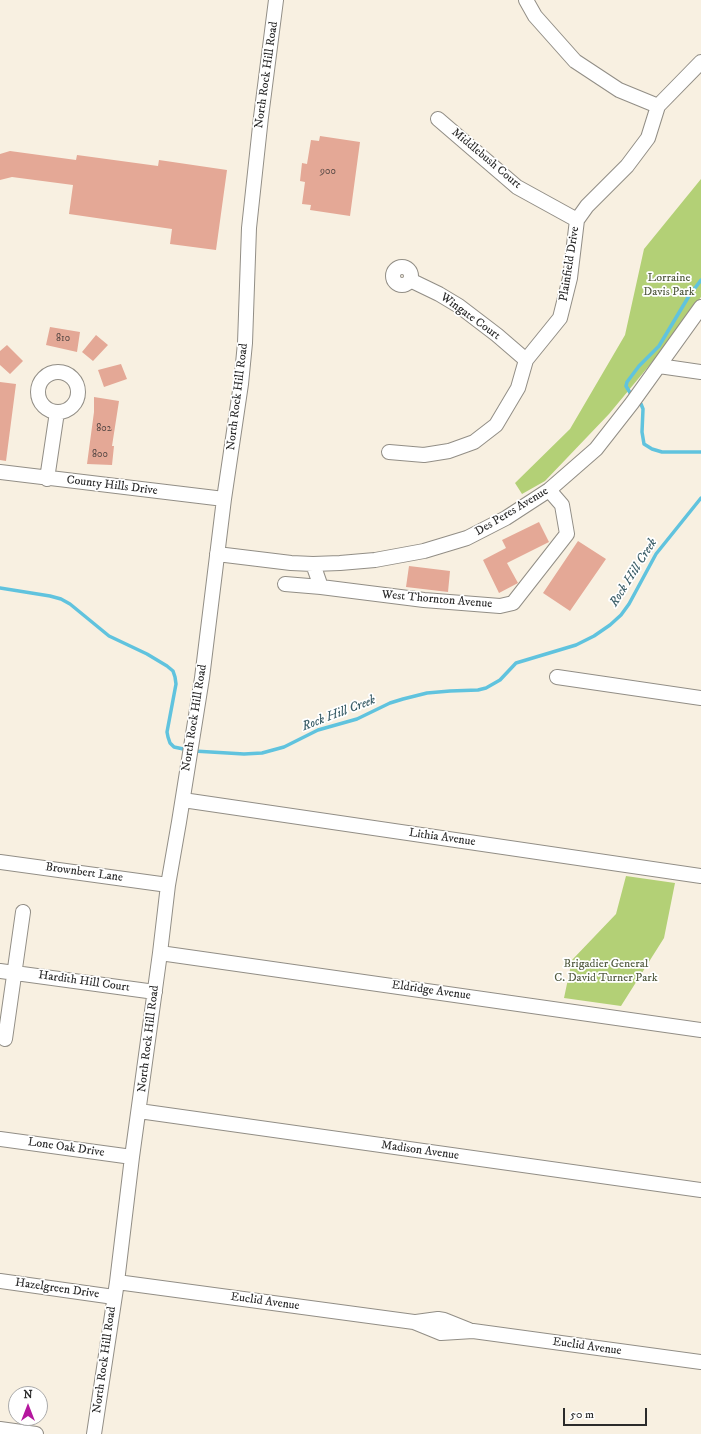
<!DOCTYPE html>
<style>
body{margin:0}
#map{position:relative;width:701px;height:1434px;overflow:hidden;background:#f8f0e1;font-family:"IM FELL DW Pica",serif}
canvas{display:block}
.north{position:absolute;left:8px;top:1386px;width:40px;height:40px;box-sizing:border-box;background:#fff;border:1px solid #aaa;border-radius:50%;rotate:0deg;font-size:11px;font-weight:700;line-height:16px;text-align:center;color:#2b2b2b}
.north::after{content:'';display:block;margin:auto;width:14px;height:18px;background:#b5179e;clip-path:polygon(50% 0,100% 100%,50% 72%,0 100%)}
.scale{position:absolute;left:563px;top:1408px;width:84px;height:18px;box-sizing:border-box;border:2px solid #2b2b2b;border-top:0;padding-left:5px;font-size:12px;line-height:14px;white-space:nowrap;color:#2b2b2b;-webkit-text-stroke:3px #fff;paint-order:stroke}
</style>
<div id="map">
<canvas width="701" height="1434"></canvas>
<div class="north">N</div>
<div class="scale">50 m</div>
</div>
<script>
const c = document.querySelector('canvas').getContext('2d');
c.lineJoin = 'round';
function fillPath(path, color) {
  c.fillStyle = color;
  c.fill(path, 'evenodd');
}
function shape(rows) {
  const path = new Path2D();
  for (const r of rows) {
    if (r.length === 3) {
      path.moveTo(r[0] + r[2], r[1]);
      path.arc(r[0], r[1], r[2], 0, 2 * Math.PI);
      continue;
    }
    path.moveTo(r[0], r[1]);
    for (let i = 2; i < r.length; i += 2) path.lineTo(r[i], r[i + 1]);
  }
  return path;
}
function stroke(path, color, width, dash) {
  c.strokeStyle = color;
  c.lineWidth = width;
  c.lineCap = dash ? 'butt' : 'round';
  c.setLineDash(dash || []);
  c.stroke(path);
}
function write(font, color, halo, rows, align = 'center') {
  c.font = font + ' "IM FELL DW Pica",serif';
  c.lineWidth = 3.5;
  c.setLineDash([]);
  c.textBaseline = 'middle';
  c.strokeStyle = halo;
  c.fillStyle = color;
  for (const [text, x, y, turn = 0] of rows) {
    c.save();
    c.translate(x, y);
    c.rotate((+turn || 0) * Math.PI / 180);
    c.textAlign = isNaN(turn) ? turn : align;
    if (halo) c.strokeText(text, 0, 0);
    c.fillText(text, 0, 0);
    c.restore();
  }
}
fillPath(shape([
 [701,179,701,297,658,355,609,414,545,481,522,494,515,483,570,429,625,335,644,249],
 [626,876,675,883,664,938,621,1006,564,998,572,960,616,914]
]), '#b3d076');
stroke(shape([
 [632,396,626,386,627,382,639,366,659,346,689,296,701,280],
 [637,400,641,404,643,409,642,432,644,444,652,449,662,452,701,452],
 [0,588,50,596,61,599,70,604,109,636,147,654,167,666,173,671,175,677,176,684,167,732,168,737,170,743,174,747,188,750],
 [194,751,244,754,262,753,284,747,318,730,357,719,390,703,403,699,427,693,450,691,478,690,486,688,500,680,516,663,576,645,594,636,610,625,621,615,629,604,656,554,701,498]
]), '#60c3de', 3.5);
fillPath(shape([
 [320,136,360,142,350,216,310,210,311,205,302,204,305,182,300,181,302,163,307,164,311,140,319,141],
 [10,151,76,160,77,155,158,166,159,160,227,170,216,250,170,244,172,229,69,214,73,185,12,177,0,180,0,154],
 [50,327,80,332,77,352,46,345],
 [96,335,108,345,93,361,82,352],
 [7,345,23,361,10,374,0,365,0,351],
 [121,364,127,379,104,387,98,370],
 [0,382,16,384,6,461,0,460],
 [94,397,119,401,112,446,114,446,112,465,87,464,94,412],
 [539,522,549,542,507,563,518,583,499,593,483,560,506,548,502,540],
 [578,541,606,559,570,611,543,593],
 [409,566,450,571,448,592,406,587]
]), '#e4a896');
const minor = shape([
 [526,0,535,16,575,61,619,90,658,106],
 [438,119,517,187,577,220],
 [402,276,9],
 [410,280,439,294,459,306,497,335,526,360],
 [659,366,701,372],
 [58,392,20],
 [389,452,424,455,449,451,474,442,496,425,518,388,526,360,560,318,570,278,577,220,587,206,627,166,648,138,658,106,701,62],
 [0,472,224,499],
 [47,479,57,412],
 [217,554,291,563,313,564,340,563,375,560,424,551,467,538,506,518,549,490,596,449,632,403,701,307],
 [313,564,321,587,424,600,500,606,513,603,567,534,562,505,549,490],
 [285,584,321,587],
 [557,677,701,698],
 [183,800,701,876],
 [0,862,168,885],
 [160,953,701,1030],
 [0,971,155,992],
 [5,1039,23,912],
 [139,1111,701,1190],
 [0,1139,132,1157],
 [0,1281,114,1297],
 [117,1282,414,1322,441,1333,473,1331,701,1362],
 [416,1322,438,1319,444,1320,469,1330],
 [0,1429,36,1434],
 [94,1434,117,1282,132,1157,160,953,168,885,179,822,202,678,224,499,241,384,245,343,249,228,261,117,276,0]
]);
stroke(minor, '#928e86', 16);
stroke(minor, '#fff', 14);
write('10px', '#594a46', null, [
 ["900",328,172],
 ["810",63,339],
 ["802",104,429],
 ["800",100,455]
]);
write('12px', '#2b2b2b', '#fff', [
 ["North Rock Hill Road",267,75,-82],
 ["Middlebush Court",486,159,40],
 ["Plainfield Drive",570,264,-81],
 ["Wingate Court",470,317,36],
 ["North Rock Hill Road",238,397,-83],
 ["County Hills Drive",112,486,7],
 ["Des Peres Avenue",512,512,-31],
 ["West Thornton Avenue",437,600,5],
 ["North Rock Hill Road",195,718,-81],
 ["Lithia Avenue",442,838,8],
 ["Brownbert Lane",84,873,8],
 ["Hardith Hill Court",84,982,8],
 ["Eldridge Avenue",431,991,8],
 ["North Rock Hill Road",149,1039,-83],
 ["Lone Oak Drive",66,1148,8],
 ["Madison Avenue",420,1151,8],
 ["Hazelgreen Drive",57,1289,8],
 ["Euclid Avenue",265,1302,8],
 ["Euclid Avenue",587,1347,8],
 ["North Rock Hill Road",105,1360,-82]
]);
write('12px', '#545d42', '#fff', [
 ["Lorraine",669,279],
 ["Davis Park",669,293],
 ["Brigadier General",606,965],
 ["C. David Turner Park",606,979]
]);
write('italic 13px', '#3e606a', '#fff', [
 ["Rock Hill Creek",634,573,-58],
 ["Rock Hill Creek",339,714,-21]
]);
</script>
